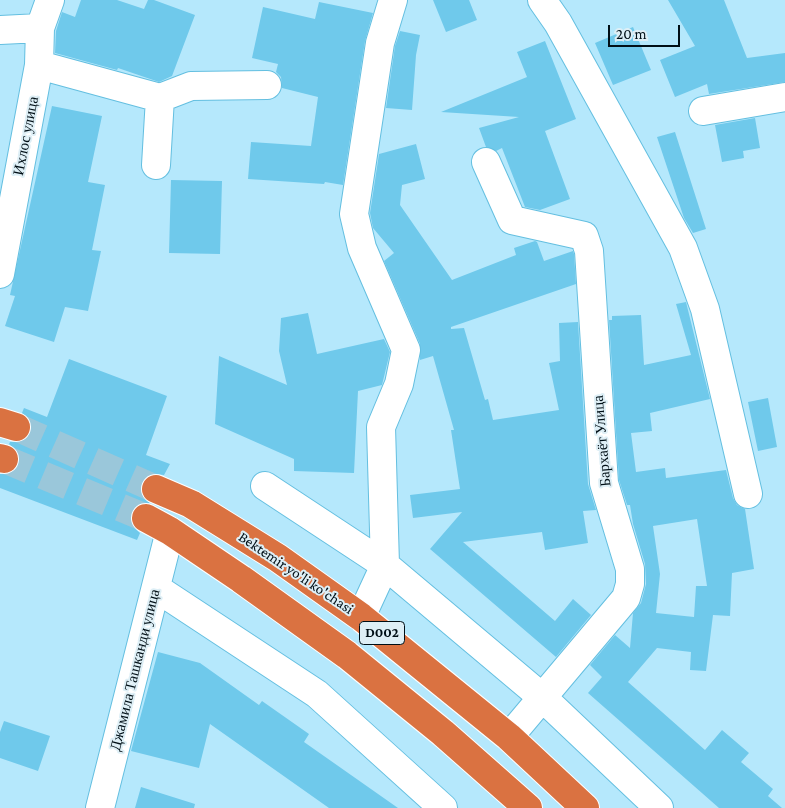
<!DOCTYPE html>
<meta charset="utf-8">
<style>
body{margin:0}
#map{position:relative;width:785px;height:808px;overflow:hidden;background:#b5e8fc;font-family:"Crimson Pro",serif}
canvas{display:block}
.scale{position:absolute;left:608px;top:25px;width:72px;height:22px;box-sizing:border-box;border:2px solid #000f16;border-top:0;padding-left:6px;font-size:15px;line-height:18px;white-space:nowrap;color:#000f16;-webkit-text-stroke:4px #deeff6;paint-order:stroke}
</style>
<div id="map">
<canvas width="785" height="808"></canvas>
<div class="scale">20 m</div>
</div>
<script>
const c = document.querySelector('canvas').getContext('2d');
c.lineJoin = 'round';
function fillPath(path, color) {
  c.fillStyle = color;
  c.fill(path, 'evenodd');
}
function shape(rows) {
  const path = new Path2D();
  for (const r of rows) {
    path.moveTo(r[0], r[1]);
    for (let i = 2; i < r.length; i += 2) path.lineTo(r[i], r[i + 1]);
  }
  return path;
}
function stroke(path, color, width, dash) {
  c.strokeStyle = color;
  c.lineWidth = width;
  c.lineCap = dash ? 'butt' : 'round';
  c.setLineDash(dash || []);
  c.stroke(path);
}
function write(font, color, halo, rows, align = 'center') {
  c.font = font + ' "Crimson Pro",serif';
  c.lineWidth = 4;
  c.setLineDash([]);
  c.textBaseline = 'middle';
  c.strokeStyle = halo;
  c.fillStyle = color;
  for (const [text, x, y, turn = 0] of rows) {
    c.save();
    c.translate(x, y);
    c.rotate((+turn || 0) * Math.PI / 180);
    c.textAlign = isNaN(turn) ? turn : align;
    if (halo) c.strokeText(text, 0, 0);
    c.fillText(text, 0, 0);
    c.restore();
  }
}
fillPath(shape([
 [81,0,117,0,144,9,148,0,154,0,195,15,172,76,159,82,118,68,117,70,55,53,56,31,62,12,75,17],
 [433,0,469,0,477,20,446,32],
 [668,0,724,0,747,58,785,53,785,82,709,94,707,84,675,97,660,60,695,46],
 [319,2,373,13,365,41,343,185,325,182,324,184,248,179,251,142,311,146,318,97,282,88,281,77,276,72,278,64,252,58,263,7,315,19],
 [633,27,651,70,613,85,595,43],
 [400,31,420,35,416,55,412,110,386,108,395,46],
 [545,41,576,119,545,131,570,199,540,210,525,207,502,148,496,151,486,147,479,128,519,117,441,112,527,77,517,52],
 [52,106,102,116,88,182,105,185,92,250,101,251,88,311,65,307,54,342,5,326,15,296,10,295],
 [755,118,760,148,743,151,744,158,722,162,715,125],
 [675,132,706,229,693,233,684,218,657,137],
 [416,144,425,179,402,185,400,205,452,280,516,255,514,248,535,241,537,242,544,261,573,251,574,254,576,284,451,327,451,329,464,328,485,400,488,399,493,420,559,410,549,363,560,361,559,323,578,322,588,484,596,510,583,511,588,543,545,550,542,532,463,542,555,621,573,599,591,615,556,657,430,549,462,512,413,518,410,495,460,489,451,430,454,430,433,356,420,360,420,344,384,261,394,253,373,228,370,213,379,154],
 [171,180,222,181,220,254,169,253],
 [686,302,710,399,650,413,652,431,631,433,636,472,665,468,666,478,726,470,733,498,737,505,745,509,754,569,732,573,730,616,713,615,706,671,690,670,691,652,657,648,628,682,705,750,722,730,749,753,741,762,773,789,768,796,782,808,719,808,588,693,602,677,590,665,615,635,630,648,633,613,641,603,646,584,645,564,633,524,630,505,627,505,619,480,609,320,612,320,612,316,641,315,644,365,691,355,676,304],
 [697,519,707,586,696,586,694,617,656,613,660,574,653,526],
 [308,313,317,354,384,339,390,352,382,385,358,391,354,473,294,471,294,459,215,424,219,356,287,385,279,351,281,318],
 [69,359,167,396,146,455,170,464,164,475,154,474,146,477,142,483,141,491,143,498,150,503,138,504,132,511,130,519,132,526,140,533,137,540,0,488,0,474,8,474,15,470,19,462,19,454,9,444,10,442,20,442,27,438,31,431,31,423,22,413,24,408,47,417],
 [768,398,777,447,758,451,748,402],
 [158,652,200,663,259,705,262,701,309,734,304,742,398,808,329,808,210,724,199,768,131,751],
 [4,721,50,736,38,771,0,758,0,732],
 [141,787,195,804,194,808,135,808]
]), '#6fc9eb');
stroke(shape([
 [16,427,156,489],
 [4,459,146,518]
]), '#9ac7da', 28, [28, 14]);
const minor = shape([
 [542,0,558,23,683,248,705,309,748,494],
 [0,30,40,28],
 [39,65,160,98,191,86,267,85],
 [703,111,785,97],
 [486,162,512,220,584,236,589,251,604,483,630,569,630,584,626,598,509,737],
 [156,165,160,98],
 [0,274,39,65,40,28,50,0],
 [265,486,385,565,543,698,659,808],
 [156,588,317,694,443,808],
 [361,617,385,565,381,427,399,384,406,350,362,248,354,214,380,43,393,0],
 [100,808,170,531]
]);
const highway = shape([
 [0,422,16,427],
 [0,458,4,459],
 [156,489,191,504,278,558,361,617,509,737,585,808],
 [146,518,170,531,241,579,347,655,443,733,528,808]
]);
stroke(minor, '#64bfe0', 30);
stroke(highway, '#fff', 30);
stroke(minor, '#fff', 28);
stroke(highway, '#da7241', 28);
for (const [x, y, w] of [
 [382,633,45]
]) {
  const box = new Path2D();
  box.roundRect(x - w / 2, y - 11.5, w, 23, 4);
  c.fillStyle = '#deeff6';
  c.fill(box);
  stroke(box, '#000f16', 1);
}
write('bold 14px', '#000f16', null, [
 ["D002",382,633]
]);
write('15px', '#000f16', '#deeff6', [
 ["Ихлос улица",26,136,-79],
 ["Бархаёт Улица",602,441,-95],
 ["Bektemir yo'li ko'chasi",296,573,34],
 ["Джамила Ташканди улица",135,670,-76]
]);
</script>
